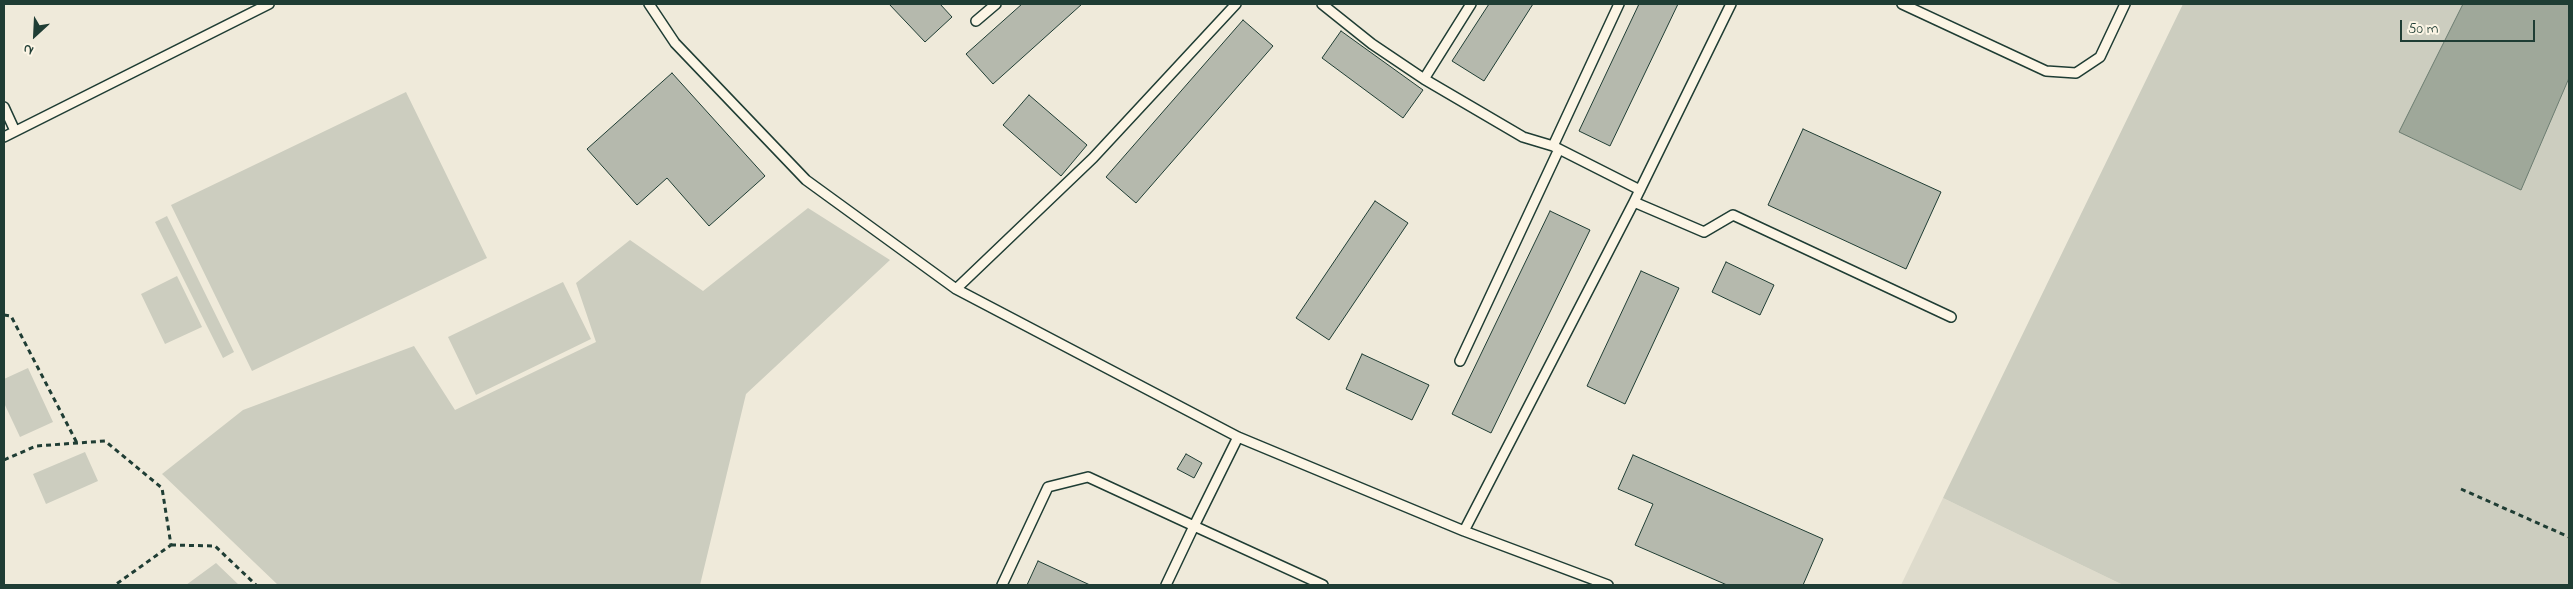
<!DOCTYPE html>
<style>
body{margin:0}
#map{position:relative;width:2573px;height:589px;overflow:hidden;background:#efeada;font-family:"Indie Flower",sans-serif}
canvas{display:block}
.frame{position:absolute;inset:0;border:5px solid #1f3d34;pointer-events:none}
.north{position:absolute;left:10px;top:10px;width:50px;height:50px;-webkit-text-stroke:4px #fcf5e5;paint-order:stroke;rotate:205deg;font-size:14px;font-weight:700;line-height:20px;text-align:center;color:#1f3d34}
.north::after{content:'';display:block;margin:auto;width:18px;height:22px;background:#1f3d34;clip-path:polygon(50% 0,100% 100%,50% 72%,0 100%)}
.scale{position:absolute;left:2400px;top:20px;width:135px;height:22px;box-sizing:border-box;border:2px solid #1f3d34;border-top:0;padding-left:6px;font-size:15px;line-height:18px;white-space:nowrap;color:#1f3d34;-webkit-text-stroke:4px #fcf5e5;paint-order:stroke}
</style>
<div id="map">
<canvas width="2573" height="589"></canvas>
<div class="frame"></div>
<div class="north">N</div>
<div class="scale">50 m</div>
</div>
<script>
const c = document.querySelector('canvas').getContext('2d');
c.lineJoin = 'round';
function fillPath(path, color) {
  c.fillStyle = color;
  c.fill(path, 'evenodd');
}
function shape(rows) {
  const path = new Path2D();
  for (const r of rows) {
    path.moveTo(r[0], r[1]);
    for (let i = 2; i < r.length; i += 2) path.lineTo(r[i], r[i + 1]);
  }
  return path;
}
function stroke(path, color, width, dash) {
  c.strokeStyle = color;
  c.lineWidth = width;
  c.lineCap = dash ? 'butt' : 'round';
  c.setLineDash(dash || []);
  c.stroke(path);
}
fillPath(shape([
 [1943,498,2123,585,1901,585]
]), '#dedbcc');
fillPath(shape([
 [2183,4,2569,4,2569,585,2123,585,1943,498],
 [406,92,487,258,252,371,171,205],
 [808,208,890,260,746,394,700,585,278,585,162,474,243,410,414,346,455,410,596,342,576,283,630,240,703,291],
 [167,216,234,352,223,358,155,222],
 [177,276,202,327,165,344,141,294],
 [563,282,591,339,476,395,448,337],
 [28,368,53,422,20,437,4,403,4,379],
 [85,452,98,481,46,504,33,474],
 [216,563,239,585,186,585]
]), '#cccdbf');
const water = shape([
 [2463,4,2569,4,2569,78,2521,190,2399,132,2463,4]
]);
fillPath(water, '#9fa89a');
stroke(water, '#6c7d71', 1);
const building = shape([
 [889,4,940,4,952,17,925,42,889,4],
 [1022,4,1082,4,993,84,966,54,1022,4],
 [1489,4,1533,4,1484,81,1452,61,1489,4],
 [1639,4,1678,4,1610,146,1579,131,1639,4],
 [1243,20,1273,46,1136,203,1106,177,1243,20],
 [1341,31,1423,90,1403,118,1322,58,1341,31],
 [672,73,765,176,709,226,667,178,637,205,587,149,672,73],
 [1029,95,1087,145,1061,176,1003,125,1029,95],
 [1803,129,1941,192,1906,269,1768,205,1803,129],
 [1375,201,1408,223,1329,340,1296,318,1375,201],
 [1550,211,1590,230,1491,433,1452,414,1550,211],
 [1726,262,1774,285,1760,315,1712,292,1726,262],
 [1641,271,1679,288,1625,404,1587,386,1641,271],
 [1362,354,1429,385,1412,420,1346,389,1362,354],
 [1186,454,1202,463,1194,478,1177,469,1186,454],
 [1633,455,1823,539,1803,585,1727,585,1635,545,1653,504,1618,489,1633,455],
 [1038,561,1090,585,1027,585,1038,561]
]);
fillPath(building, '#b5b9ad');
stroke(building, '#1f3d34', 1);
const service = shape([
 [649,4,675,43,806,180,956,289,1238,437,1464,531,1608,585],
 [1322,4,1372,44,1424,79,1523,137,1553,146,1640,190],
 [1902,4,2046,71,2076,73,2100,57,2125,4],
 [976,21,996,4],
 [1424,79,1471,4],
 [4,107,15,131],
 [4,137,269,4],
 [1553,146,1619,4],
 [1634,202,1704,232,1733,215,1951,317],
 [956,289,1093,158,1236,4],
 [1460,361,1559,149],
 [1238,437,1194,526,1323,585],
 [1464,531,1634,202,1731,4],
 [1002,585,1048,487,1088,477,1194,526,1166,585]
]);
stroke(service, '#1f3d34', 12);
stroke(shape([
 [4,315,11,316,77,443],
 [4,460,36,446,105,441,162,488,171,545,115,585],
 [2461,489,2569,537],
 [171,545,215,546,256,585]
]), '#1f3d34', 3, [5, 4]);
stroke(service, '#fcf5e5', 9);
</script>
